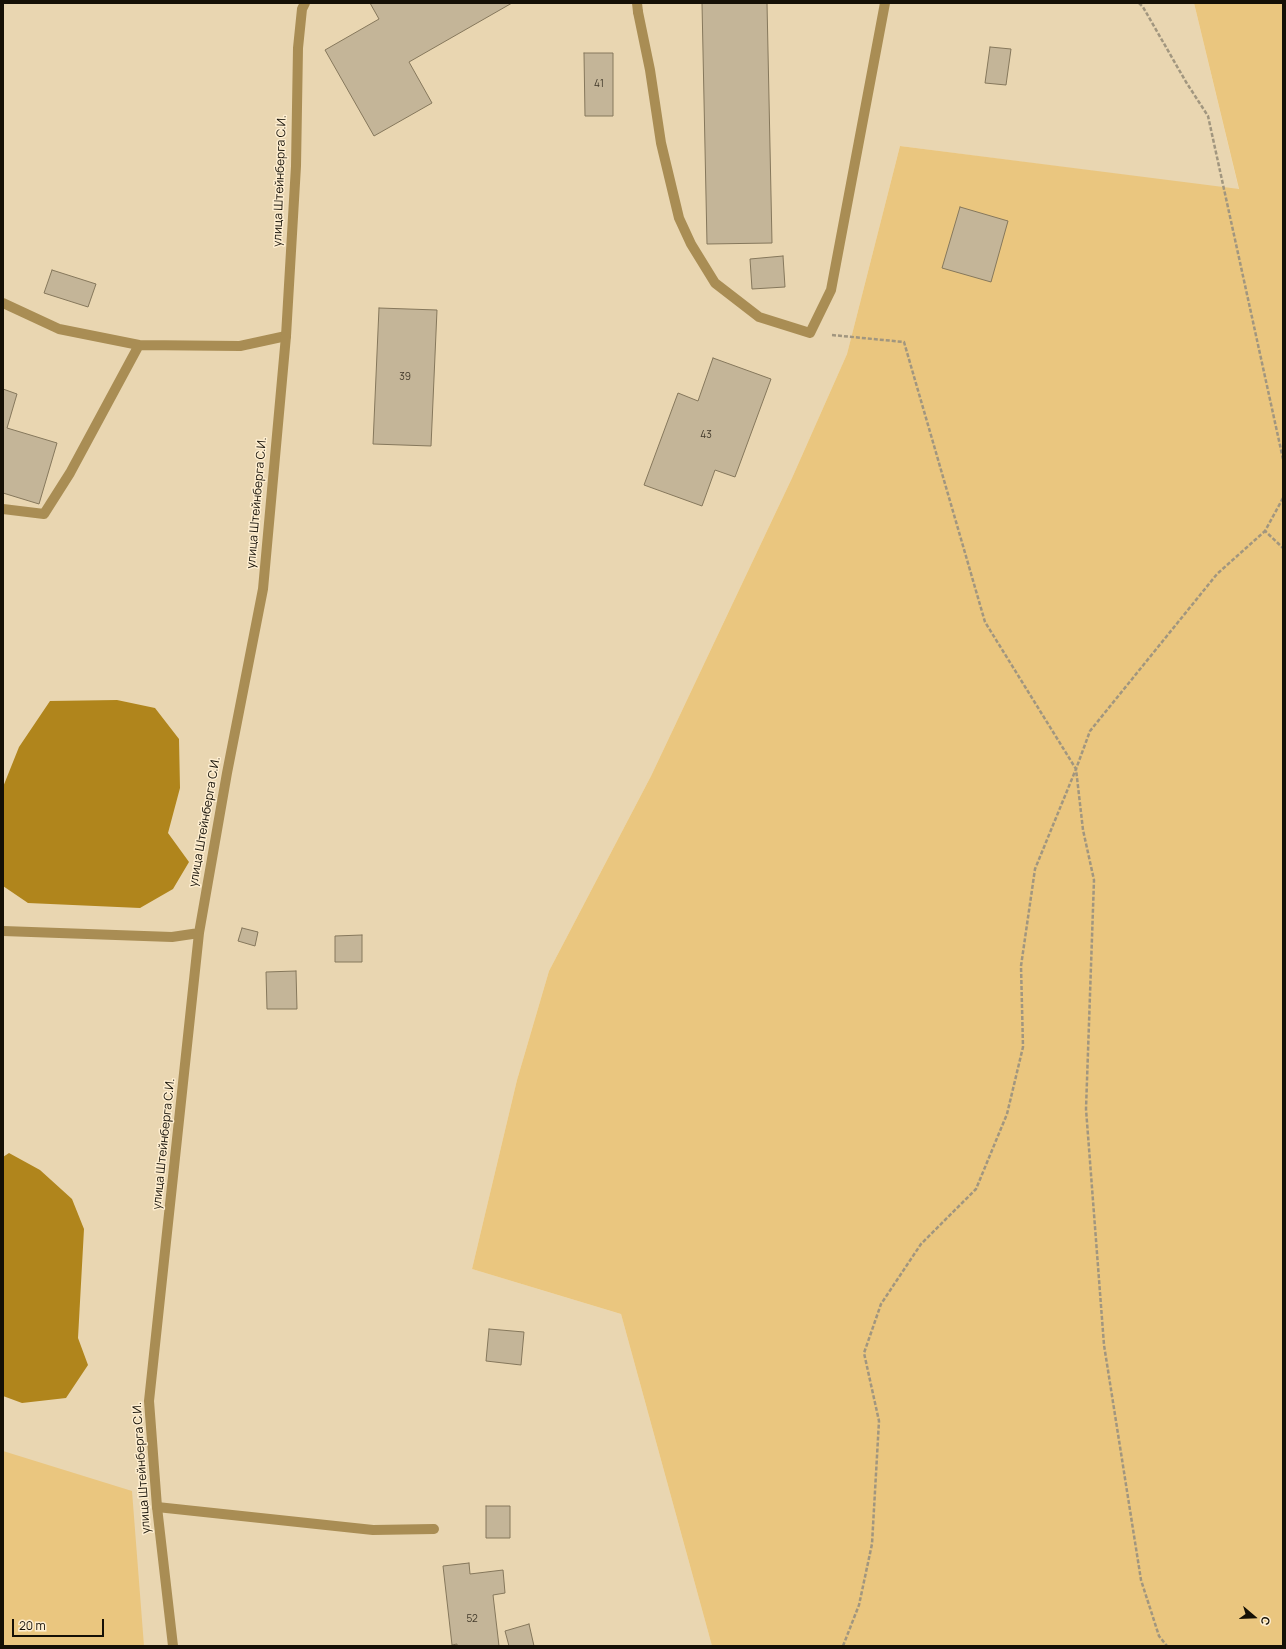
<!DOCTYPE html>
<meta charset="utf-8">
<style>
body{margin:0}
#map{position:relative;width:1286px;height:1649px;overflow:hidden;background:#f0e1c3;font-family:Manrope,sans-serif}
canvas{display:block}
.frame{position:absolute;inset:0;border:4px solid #151006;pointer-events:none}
.north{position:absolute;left:1234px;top:1597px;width:40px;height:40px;-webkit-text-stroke:3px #feeed0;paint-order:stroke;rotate:109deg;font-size:11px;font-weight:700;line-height:16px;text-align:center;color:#151006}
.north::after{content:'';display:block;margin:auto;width:14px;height:18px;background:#151006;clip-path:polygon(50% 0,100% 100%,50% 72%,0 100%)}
.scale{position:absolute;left:12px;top:1619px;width:92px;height:18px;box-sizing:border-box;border:2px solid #151006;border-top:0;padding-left:5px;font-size:12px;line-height:14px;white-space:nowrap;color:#151006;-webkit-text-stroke:3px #feeed0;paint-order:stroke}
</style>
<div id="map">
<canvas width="1286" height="1649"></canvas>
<div class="frame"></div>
<div class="north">С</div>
<div class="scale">20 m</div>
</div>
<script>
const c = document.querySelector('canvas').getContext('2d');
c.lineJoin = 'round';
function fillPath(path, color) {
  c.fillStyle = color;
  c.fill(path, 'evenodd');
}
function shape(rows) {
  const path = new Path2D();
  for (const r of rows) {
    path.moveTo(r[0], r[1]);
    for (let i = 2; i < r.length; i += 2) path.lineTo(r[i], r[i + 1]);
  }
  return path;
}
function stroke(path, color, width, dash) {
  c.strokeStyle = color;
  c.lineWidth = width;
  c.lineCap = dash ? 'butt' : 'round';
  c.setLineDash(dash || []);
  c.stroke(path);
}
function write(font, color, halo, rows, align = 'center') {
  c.font = font + ' Manrope,sans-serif';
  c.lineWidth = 3;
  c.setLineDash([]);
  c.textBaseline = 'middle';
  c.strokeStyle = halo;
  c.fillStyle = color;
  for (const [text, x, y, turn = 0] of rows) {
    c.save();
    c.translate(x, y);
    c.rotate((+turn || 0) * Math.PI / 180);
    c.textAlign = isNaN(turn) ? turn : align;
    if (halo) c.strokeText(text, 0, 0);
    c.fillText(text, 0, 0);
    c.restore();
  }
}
fillPath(shape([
 [3,3,1194,3,1239,190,900,146,847,354,792,478,651,776,549,971,517,1080,472,1269,621,1314,712,1646,3,1646]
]), '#e9d6b1');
fillPath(shape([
 [1194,3,1283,3,1283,1646,712,1646,621,1314,472,1269,517,1080,549,971,651,776,792,478,847,354,900,146,1239,189],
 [3,1451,132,1491,144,1646,3,1646]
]), '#eac67f');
fillPath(shape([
 [117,700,155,708,179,739,180,788,168,833,189,862,173,889,140,908,28,903,3,886,3,787,19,747,50,701],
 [9,1153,40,1170,72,1199,84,1229,78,1338,88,1365,66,1398,22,1403,3,1396,3,1157]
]), '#b0851c');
const building = shape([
 [370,3,512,3,409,62,432,103,374,136,325,50,379,19,370,3],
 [702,3,767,3,772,243,707,244,702,3],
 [990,47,1011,49,1006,85,985,83,990,47],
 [584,53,613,53,613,116,585,116,584,53],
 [960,207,1008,221,991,282,942,268,960,207],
 [783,256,785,287,752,289,750,259,783,256],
 [52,270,96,284,88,307,44,293,52,270],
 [379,308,437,310,431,446,373,444,379,308],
 [713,358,771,379,735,477,715,470,702,506,644,485,678,393,698,401,713,358],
 [3,389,17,394,7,428,57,443,39,504,3,493,3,389],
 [242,928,258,932,255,946,238,941,242,928],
 [362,935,362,962,335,962,335,936,362,935],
 [296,971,297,1009,267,1009,266,972,296,971],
 [489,1329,524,1332,521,1365,486,1361,489,1329],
 [486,1506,510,1506,510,1538,486,1538,486,1506],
 [469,1563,470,1574,503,1570,505,1593,493,1595,499,1646,457,1646,457,1644,452,1645,443,1566,469,1563],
 [529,1624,534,1646,509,1646,505,1631,529,1624]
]);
fillPath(building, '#c4b598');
stroke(building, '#86785c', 1);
stroke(shape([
 [1139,3,1143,7,1186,82,1208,116,1283,459],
 [832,335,904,342,985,622,1076,769,1083,830,1094,880,1086,1109,1104,1345,1141,1580,1159,1636,1167,1646],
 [1283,498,1265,531,1283,548],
 [843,1646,859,1605,872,1544,879,1421,864,1353,881,1304,921,1244,976,1189,1007,1114,1023,1047,1021,966,1035,869,1076,769,1090,731,1217,574,1265,531]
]), '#a1967f', 2.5, [4, 2]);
stroke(shape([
 [638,12,650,70,661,143,679,218,691,244,715,283,759,317,810,333,831,290,885,3],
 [3,303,59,329,139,345],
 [3,509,44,514,70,473,139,345,240,346,286,336],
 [157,1507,373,1530,434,1529]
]), '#a98d54', 10);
stroke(shape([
 [637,3,638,12],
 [3,931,172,937,199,933],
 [173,1646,157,1507,149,1401,199,933,227,773,263,589,286,336,296,166,298,48,302,9,305,3]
]), '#a98d54', 10);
write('10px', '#41392a', null, [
 ["41",599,84],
 ["39",405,377],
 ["43",706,435],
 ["52",472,1619]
]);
write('12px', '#151006', '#feeed0', [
 ["улица Штейнберга С.И.",280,181,-88],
 ["улица Штейнберга С.И.",257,503,-85],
 ["улица Штейнберга С.И.",205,822,-80],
 ["улица Штейнберга С.И.",164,1144,-84],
 ["улица Штейнберга С.И.",142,1468,-94]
]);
</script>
